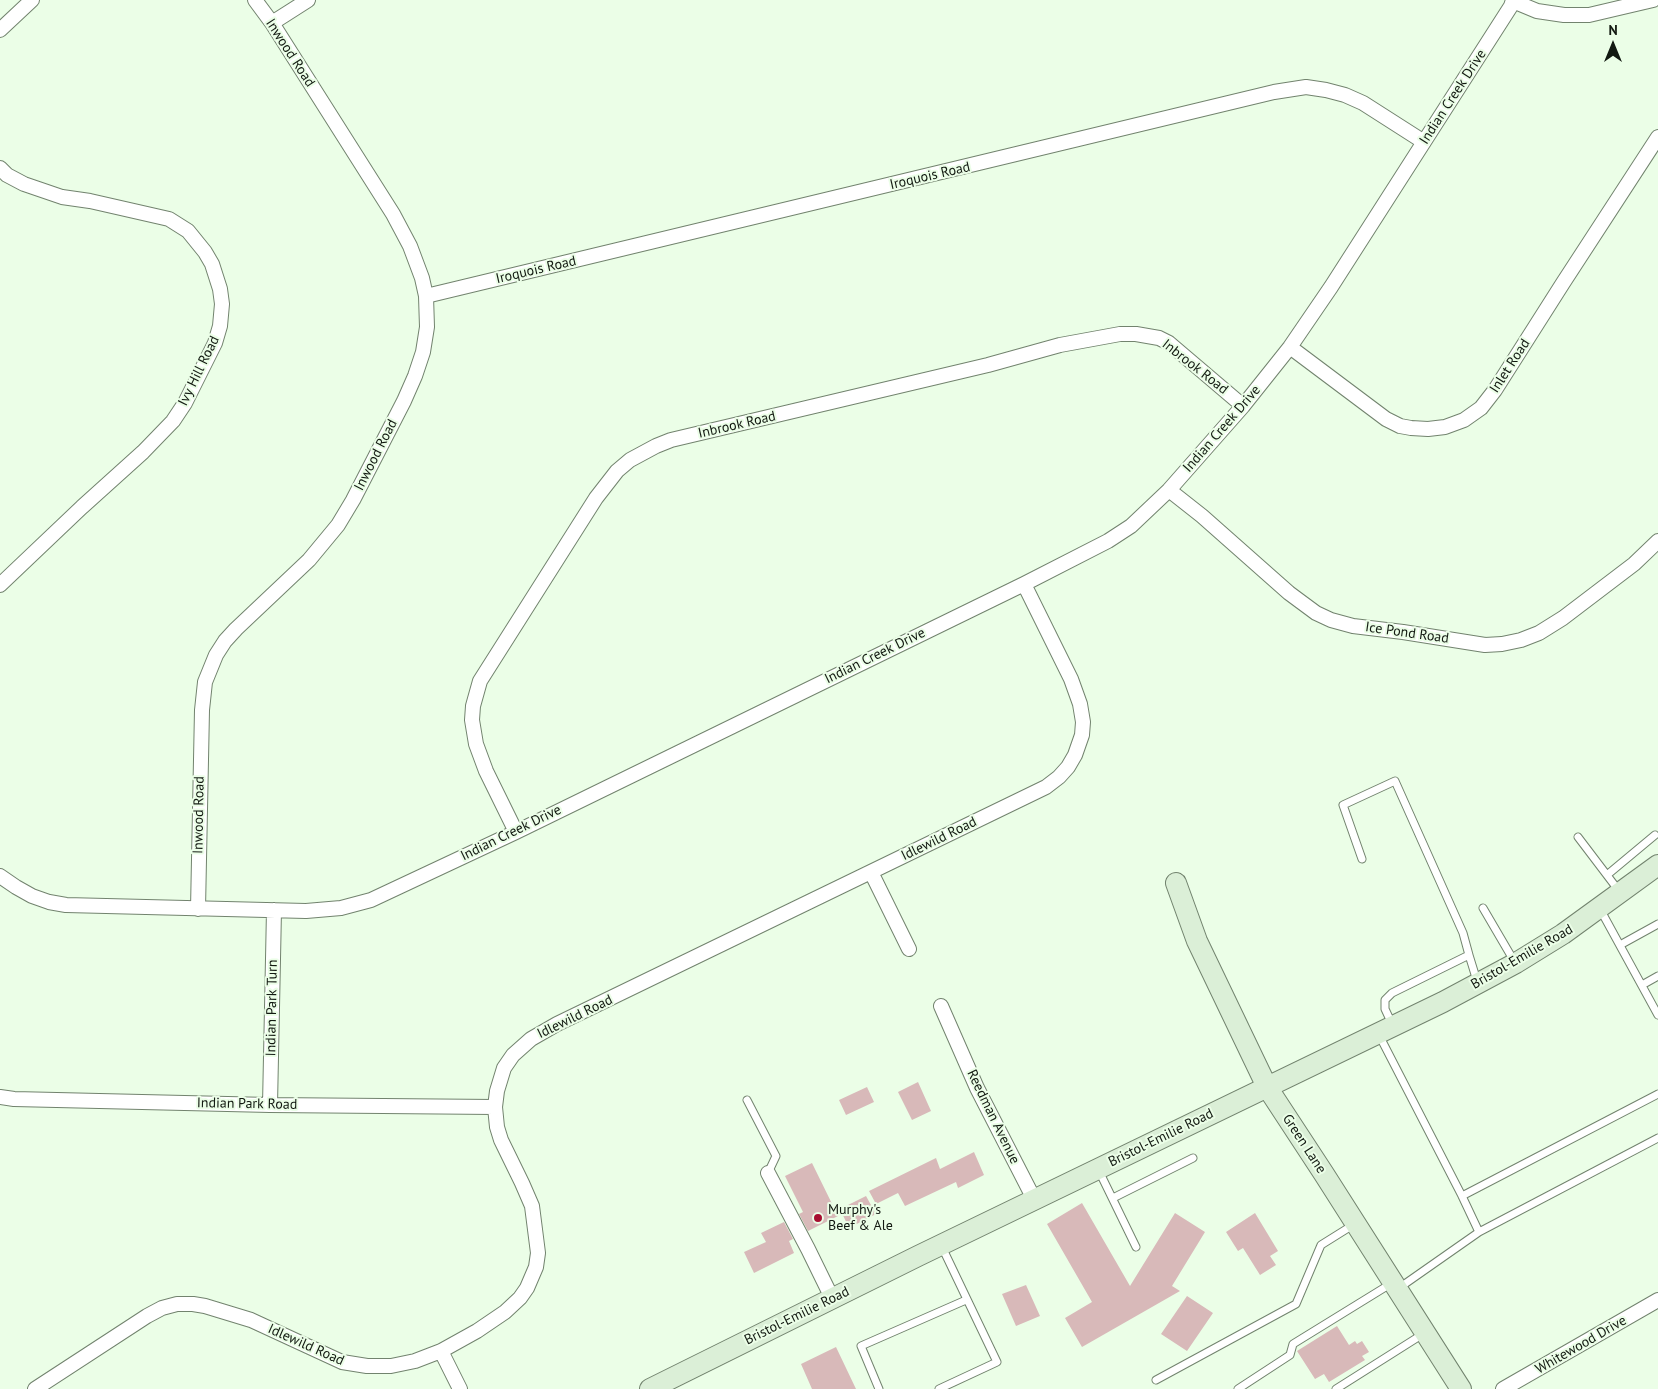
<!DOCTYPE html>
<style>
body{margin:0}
#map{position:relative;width:1658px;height:1389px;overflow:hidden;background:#ebfee7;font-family:"PT Sans",sans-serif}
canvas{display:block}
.north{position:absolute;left:1588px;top:20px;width:50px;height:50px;-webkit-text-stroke:4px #ebfee7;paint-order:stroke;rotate:0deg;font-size:14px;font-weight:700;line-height:20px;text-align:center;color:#121911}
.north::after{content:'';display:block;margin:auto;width:18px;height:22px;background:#121911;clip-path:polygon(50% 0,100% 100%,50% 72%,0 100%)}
</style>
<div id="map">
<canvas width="1658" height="1389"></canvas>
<div class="north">N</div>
</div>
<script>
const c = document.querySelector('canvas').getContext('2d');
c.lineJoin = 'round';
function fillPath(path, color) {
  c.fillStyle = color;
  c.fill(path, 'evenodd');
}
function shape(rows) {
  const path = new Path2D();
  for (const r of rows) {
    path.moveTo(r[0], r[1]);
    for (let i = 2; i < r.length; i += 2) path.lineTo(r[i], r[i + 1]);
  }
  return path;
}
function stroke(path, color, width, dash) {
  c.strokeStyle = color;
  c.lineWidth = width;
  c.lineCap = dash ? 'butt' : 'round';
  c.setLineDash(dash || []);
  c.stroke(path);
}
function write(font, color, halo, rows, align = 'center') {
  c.font = font + ' "PT Sans",sans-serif';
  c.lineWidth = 4;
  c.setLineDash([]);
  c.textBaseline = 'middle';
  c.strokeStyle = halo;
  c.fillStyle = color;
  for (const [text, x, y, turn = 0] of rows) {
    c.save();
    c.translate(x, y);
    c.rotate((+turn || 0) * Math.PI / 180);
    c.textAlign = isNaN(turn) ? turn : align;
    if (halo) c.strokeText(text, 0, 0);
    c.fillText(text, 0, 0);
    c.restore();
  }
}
fillPath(shape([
 [918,1082,931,1111,912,1120,898,1092],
 [867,1087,874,1102,846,1115,839,1100],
 [974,1152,984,1175,958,1188,956,1182,905,1206,898,1193,876,1204,869,1191,936,1158,940,1169],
 [812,1163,838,1216,808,1231,799,1214,803,1212,785,1176],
 [866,1196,876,1214,849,1228,840,1209],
 [1082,1203,1130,1286,1175,1213,1205,1232,1172,1286,1180,1291,1082,1347,1065,1318,1092,1302,1047,1224],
 [1255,1213,1278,1251,1270,1256,1276,1265,1260,1275,1243,1248,1238,1251,1226,1232],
 [784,1222,793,1239,789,1241,794,1253,754,1273,744,1252,766,1242,761,1233],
 [1026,1285,1040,1316,1016,1326,1002,1294],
 [1187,1296,1213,1313,1187,1351,1161,1334],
 [1337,1326,1349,1345,1355,1341,1357,1344,1362,1341,1369,1352,1362,1356,1365,1360,1329,1382,1324,1374,1315,1379,1297,1351],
 [836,1347,856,1389,812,1389,801,1364]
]), '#d8b9b9');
const lane = shape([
 [1578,837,1619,891],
 [1362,859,1343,805,1395,781,1463,933,1469,955],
 [1607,875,1655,835],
 [1483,908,1514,961],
 [1600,909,1658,1015],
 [1620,945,1658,924],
 [1642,985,1658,976],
 [1393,1026,1385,1009,1385,1000,1392,993,1469,955,1477,981],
 [1379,1035,1462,1196,1658,1094],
 [747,1100,776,1156,768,1173],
 [1099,1171,1136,1247],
 [1462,1196,1479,1232,1658,1138],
 [1113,1198,1193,1158],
 [1399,1288,1479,1232],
 [1156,1380,1296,1304,1321,1245,1353,1225],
 [879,1389,861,1346,966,1300],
 [939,1389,997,1362,942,1247],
 [1238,1389,1290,1355,1293,1344,1392,1283],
 [1336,1389,1423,1334]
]);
const street = shape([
 [1513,1,1537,11,1564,15,1589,15,1653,0],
 [272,23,308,0],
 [0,30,32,0],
 [0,168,7,175,24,184,62,197,90,201,169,219,188,231,205,252,212,264,220,289,222,304,220,326,215,343,185,403,173,421,143,452,82,507,0,585],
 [426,296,1274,92,1306,87,1326,90,1345,95,1363,103,1424,142],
 [1290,347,1386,419,1400,426,1411,428,1428,429,1445,427,1464,420,1481,408,1495,390,1563,283,1658,137],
 [1169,490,1202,516,1289,593,1316,613,1331,620,1353,626,1403,632,1485,645,1502,644,1521,640,1539,633,1563,618,1634,564,1658,541],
 [516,832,486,771,476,744,472,720,473,706,480,681,596,498,617,471,630,460,656,446,671,440,988,365,1060,345,1120,334,1136,334,1159,338,1169,343,1243,406],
 [871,872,909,949],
 [0,876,16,887,32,896,49,902,66,905,306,911,341,908,371,900,516,832,1024,584,1108,541,1131,526,1169,490,1243,406,1290,347,1331,287,1511,6,1513,0],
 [198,909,202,710,205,682,216,655,225,641,236,629,309,560,338,525,353,500,404,401,415,376,423,352,427,327,426,296,422,278,410,246,393,214,272,23,255,0],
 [941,1006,977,1088,1034,1199],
 [0,1097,14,1099,270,1105,495,1107],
 [270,1105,274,910],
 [768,1173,808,1249,832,1298],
 [441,1351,460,1389],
 [35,1389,147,1316,162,1308,177,1304,193,1304,205,1306,251,1320,342,1362,367,1366,391,1366,415,1361,441,1351,477,1331,505,1312,520,1298,527,1288,536,1267,538,1253,532,1206,522,1183,501,1140,497,1127,495,1107,497,1091,504,1068,513,1055,531,1039,557,1024,1046,787,1059,777,1068,767,1075,755,1082,735,1083,722,1080,704,1071,679,1024,584],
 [1503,1389,1658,1300]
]);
const secondary = shape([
 [1176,883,1197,941,1267,1087,1324,1174,1461,1389],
 [650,1389,918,1256,1443,1002,1516,963,1563,934,1658,865]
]);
stroke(lane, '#72836e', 9);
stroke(street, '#72836e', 16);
stroke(secondary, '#72836e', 22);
stroke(lane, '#fff', 7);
stroke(street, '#fff', 14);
stroke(secondary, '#dbefd7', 20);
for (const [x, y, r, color] of [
 [818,1218,5,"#a70e31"]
]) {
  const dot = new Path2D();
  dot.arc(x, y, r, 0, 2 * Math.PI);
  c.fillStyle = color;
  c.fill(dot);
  stroke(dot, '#ebfee7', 2);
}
write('14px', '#121911', '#ebfee7', [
 ["Inwood Road",290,53,57],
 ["Indian Creek Drive",1453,97,-57],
 ["Iroquois Road",930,176,-13],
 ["Iroquois Road",536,270,-13],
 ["Inlet Road",1510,366,-57],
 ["Inbrook Road",1195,367,38],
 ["Ivy Hill Road",199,371,-64],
 ["Inbrook Road",737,425,-13],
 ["Indian Creek Drive",1222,429,-49],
 ["Inwood Road",376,455,-63],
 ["Ice Pond Road",1407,633,8],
 ["Indian Creek Drive",875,656,-26],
 ["Inwood Road",199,815,-89],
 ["Indian Creek Drive",511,833,-26],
 ["Idlewild Road",939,839,-26],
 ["Bristol-Emilie Road",1522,957,-30],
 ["Indian Park Turn",272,1008,-89],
 ["Idlewild Road",575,1017,-26],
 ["Indian Park Road",247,1104,1],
 ["Reedman Avenue",993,1117,64],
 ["Bristol-Emilie Road",1161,1138,-26],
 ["Green Lane",1304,1144,57],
 ["Bristol-Emilie Road",797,1316,-26],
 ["Idlewild Road",306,1345,24],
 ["Whitewood Drive",1581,1345,-30]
]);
write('14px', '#121911', '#ebfee7', [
 ["Murphy's",828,1210],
 ["Beef & Ale",828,1226]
], 'left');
</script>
